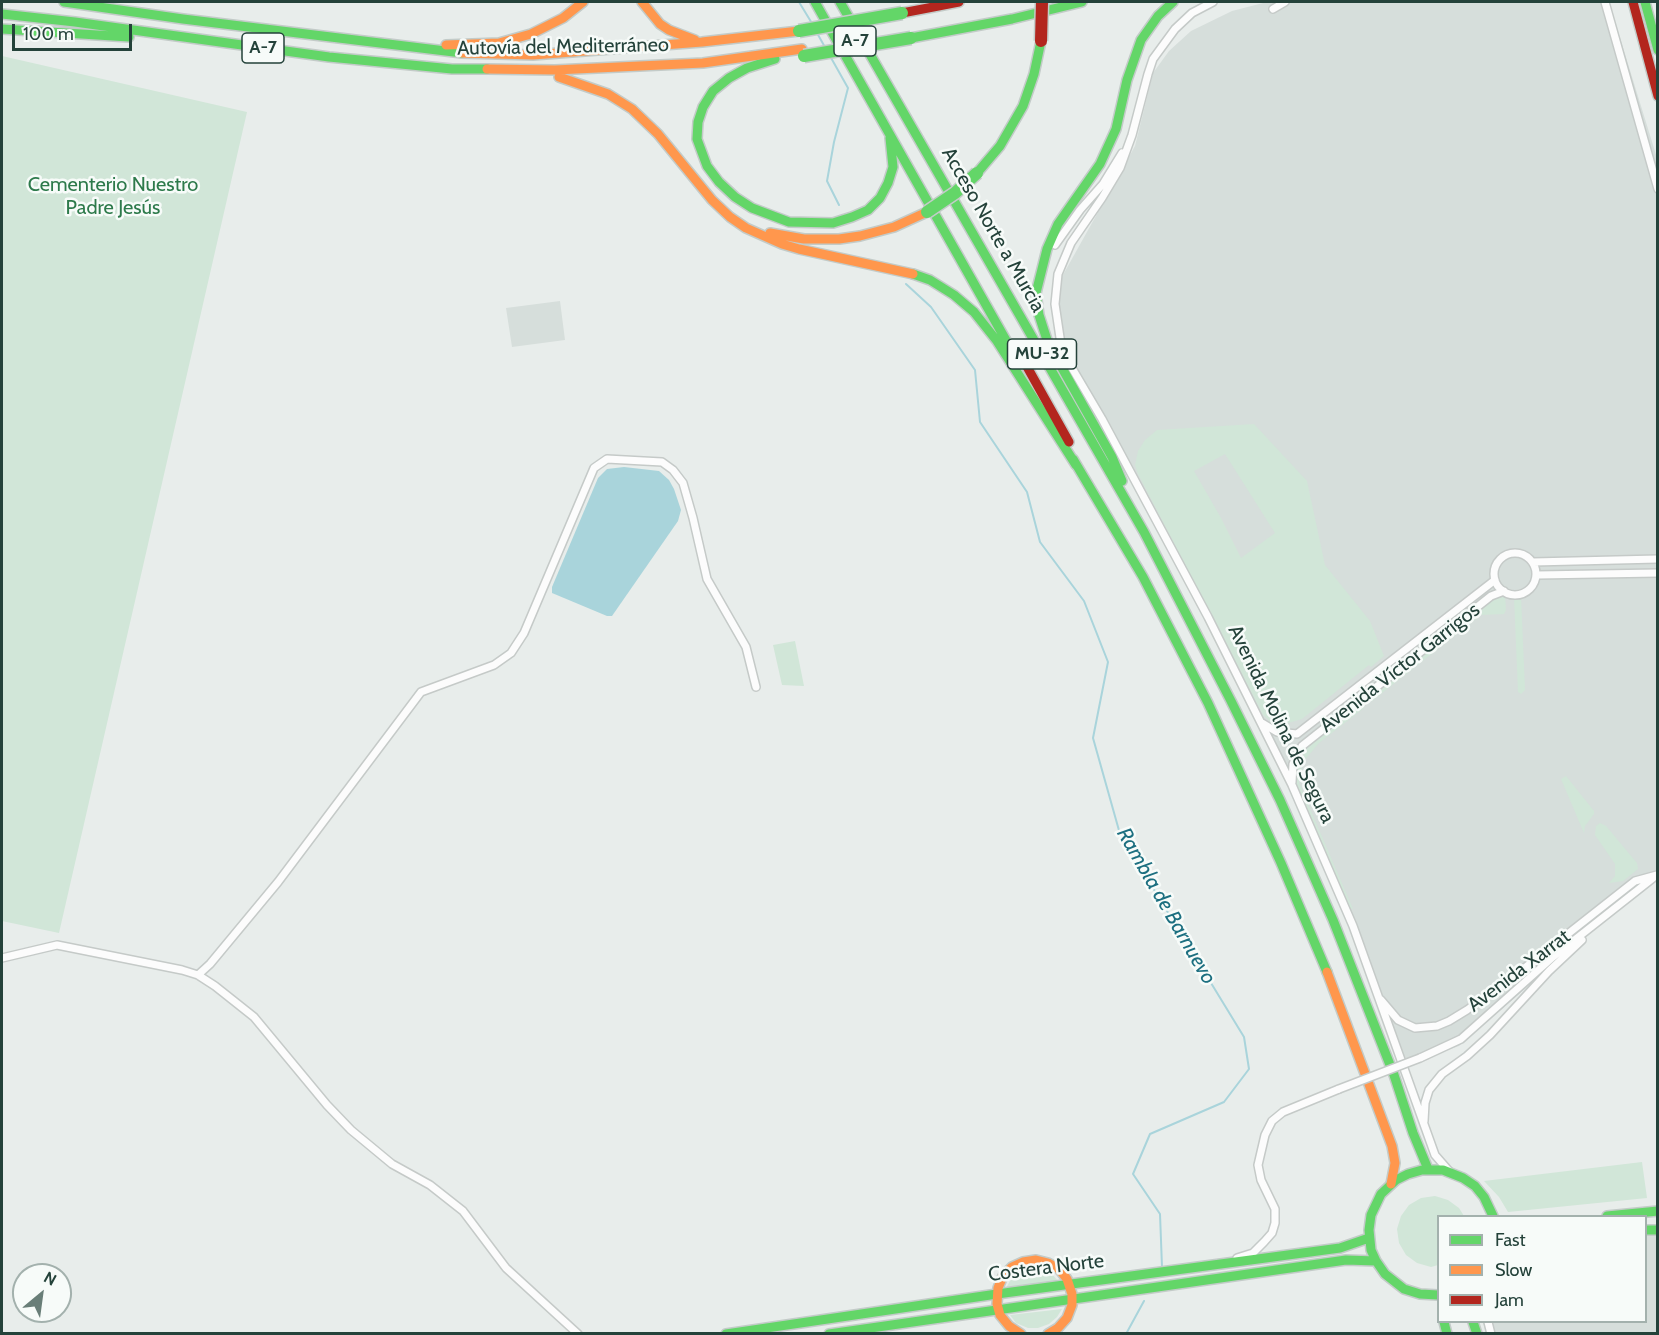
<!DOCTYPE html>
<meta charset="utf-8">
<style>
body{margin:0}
#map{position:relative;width:1659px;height:1335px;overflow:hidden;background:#e8edeb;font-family:Cabin,sans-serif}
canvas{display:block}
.frame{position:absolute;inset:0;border:3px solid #24423a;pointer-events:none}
.legend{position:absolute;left:1437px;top:1215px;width:210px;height:108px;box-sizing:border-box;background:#f7fbf9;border:2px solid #a3b1ad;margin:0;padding:8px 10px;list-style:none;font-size:18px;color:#24423a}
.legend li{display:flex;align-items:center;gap:12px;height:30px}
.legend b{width:30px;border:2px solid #a3b1ad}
.north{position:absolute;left:12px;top:1263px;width:60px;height:60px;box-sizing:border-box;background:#f7fbf9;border:2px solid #a3b1ad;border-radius:50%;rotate:29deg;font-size:16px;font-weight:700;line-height:24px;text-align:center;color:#24423a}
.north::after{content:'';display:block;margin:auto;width:21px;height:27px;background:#697e78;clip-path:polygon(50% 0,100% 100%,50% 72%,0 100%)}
.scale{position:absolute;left:12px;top:24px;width:120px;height:27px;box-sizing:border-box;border:3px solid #24423a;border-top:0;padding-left:8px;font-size:18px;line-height:21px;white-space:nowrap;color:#24423a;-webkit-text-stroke:4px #f7fbf9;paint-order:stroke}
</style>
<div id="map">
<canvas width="1659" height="1335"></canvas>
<div class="frame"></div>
<ul class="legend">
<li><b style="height:8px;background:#63d668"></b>Fast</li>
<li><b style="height:8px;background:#ff974d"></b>Slow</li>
<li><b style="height:8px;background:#b3261e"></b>Jam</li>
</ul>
<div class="north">N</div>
<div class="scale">100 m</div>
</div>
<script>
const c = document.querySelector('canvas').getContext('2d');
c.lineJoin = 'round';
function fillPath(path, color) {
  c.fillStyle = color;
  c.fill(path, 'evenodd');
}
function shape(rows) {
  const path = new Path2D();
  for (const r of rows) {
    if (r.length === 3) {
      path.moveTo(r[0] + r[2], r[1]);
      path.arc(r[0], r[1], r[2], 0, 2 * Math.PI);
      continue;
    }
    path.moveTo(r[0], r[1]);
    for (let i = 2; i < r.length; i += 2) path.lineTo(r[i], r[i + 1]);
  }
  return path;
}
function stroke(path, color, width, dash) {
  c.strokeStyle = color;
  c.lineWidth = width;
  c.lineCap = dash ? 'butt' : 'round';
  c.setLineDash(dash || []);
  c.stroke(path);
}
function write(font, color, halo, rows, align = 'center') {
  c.font = font + ' Cabin,sans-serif';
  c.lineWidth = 5;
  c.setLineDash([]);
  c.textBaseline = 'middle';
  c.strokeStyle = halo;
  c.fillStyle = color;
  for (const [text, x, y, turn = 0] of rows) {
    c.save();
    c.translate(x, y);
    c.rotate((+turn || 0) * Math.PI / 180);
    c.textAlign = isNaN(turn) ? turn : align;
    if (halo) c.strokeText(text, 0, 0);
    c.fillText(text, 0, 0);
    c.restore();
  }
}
fillPath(shape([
 [1267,2,1609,2,1657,158,1657,875,1459,1046,1403,1065,1381,1001,1275,755,1166,543,1060,355,1059,282,1135,146,1153,73,1169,51,1191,31,1232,11],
 [560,301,565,340,512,347,506,308],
 [1646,1235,1657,1235,1657,1333,1486,1333,1483,1322,1646,1322]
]), '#d6dedb');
fillPath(shape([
 [2,56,247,112,59,933,2,921],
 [1254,424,1307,481,1325,565,1370,621,1384,656,1371,667,1369,665,1302,719,1281,725,1271,722,1263,715,1138,474,1135,465,1138,451,1145,440,1157,430],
 [1225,454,1275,533,1241,558,1221,518,1194,471],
 [1505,594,1506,610,1504,614,1481,615,1372,701,1370,700,1369,697,1495,597],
 [1521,596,1525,690,1521,694,1518,692,1514,597],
 [795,641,804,686,782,685,773,645],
 [1360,704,1363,704,1364,708,1319,743,1303,762,1299,783,1353,909,1348,907,1299,794,1295,781,1300,759,1310,744],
 [1566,776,1594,811,1594,814,1585,826,1584,833,1561,779],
 [1600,823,1606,826,1637,863,1638,869,1623,881,1609,883,1615,876,1615,864,1595,835,1596,826],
 [1642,1162,1647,1198,1508,1212,1499,1197,1484,1181],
 [1435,1196,1448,1200,1459,1208,1464,1216,1438,1216,1438,1265,1431,1267,1417,1263,1406,1255,1399,1243,1397,1229,1401,1216,1409,1205,1421,1198],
 [1029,1269,1052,1274,1058,1281,1006,1288,1010,1281,1018,1273],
 [1062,1309,1057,1317,1049,1324,1038,1328,1028,1328,1016,1323,1010,1315]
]), '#d1e6d8');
fillPath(shape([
 [624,467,659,471,669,480,674,489,681,510,678,521,612,616,607,616,552,593,552,587,598,478,607,469]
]), '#a9d4db');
stroke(shape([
 [799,2,813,25],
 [817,33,826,49],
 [830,56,848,88,834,142,827,181,839,205],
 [906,284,931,307,975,370,980,422,1027,492,1040,542,1084,601,1108,662,1093,738,1120,834,1244,1037,1249,1069,1224,1102,1150,1134,1133,1174,1160,1214,1162,1267],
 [1126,1334,1144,1301]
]), '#a9d4db', 2);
const street = shape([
 [1213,2,1192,13,1175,29,1153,59,1148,74,1132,135,1120,168,1102,198,1071,243,1058,274,1055,304,1062,351,1102,419,1208,617,1292,785,1353,926,1435,1155,1449,1171],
 [1605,2,1658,189],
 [1273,9,1285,2],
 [1055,245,1080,210,1103,184,1122,153],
 [1515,574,21],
 [1533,562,1658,559],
 [1537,575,1658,573],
 [1262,723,1277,732,1297,734,1495,580],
 [1292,782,1293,764,1302,746,1491,596,1504,591],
 [2,958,57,945,182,970,198,975,215,986,254,1017,327,1105,351,1130,392,1164,430,1185,463,1211,506,1268,578,1334],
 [198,975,210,964,278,882,421,692,494,665,511,653,524,633,594,468,607,459,662,462,673,470,683,483,693,518,707,579,746,647,756,687],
 [1381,1000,1398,1020,1415,1028,1437,1026,1449,1021,1467,1010,1517,974,1635,881,1657,875],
 [1420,1058,1461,1039,1553,957,1653,878],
 [1424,1121,1425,1103,1429,1090,1442,1074,1467,1056,1490,1035,1549,971,1582,940],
 [1237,1258,1253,1253,1264,1242,1272,1233,1275,1223,1275,1209,1261,1180,1258,1165,1265,1135,1272,1121,1283,1112,1339,1089],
 [1488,1322,1491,1334]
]);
const fast = shape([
 [64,2,183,19,462,53],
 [815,2,1016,358],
 [840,2,1144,532,1231,701],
 [1645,2,1658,50],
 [2,14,75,22,329,57,452,69,487,69],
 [2,29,129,37],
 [911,38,1012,19,1082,2],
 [775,59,747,68,729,78,713,91,703,107,698,122,697,139,707,166,719,182,735,197,752,208,789,222,833,223,852,217,868,210,880,198,888,183,893,167,890,138],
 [977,173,1000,146,1023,106,1034,74,1041,41],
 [913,274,930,280,954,295,974,312,997,341,1076,465],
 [1073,459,1143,577],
 [1122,481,1112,457,1048,343,1039,315,1036,293,1047,249,1058,224,1100,164,1116,129,1127,80,1141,40,1158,16,1173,2],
 [1143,577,1208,703,1281,863,1327,972],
 [1231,701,1280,800,1333,920,1394,1075,1413,1133,1428,1169],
 [1607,1216,1658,1211],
 [1646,1230,1658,1230],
 [1438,1295,1420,1294,1404,1289,1385,1274,1376,1261,1371,1250,1369,1230,1371,1215,1381,1194,1396,1180,1408,1174,1422,1170,1443,1170,1463,1178,1475,1186,1484,1197,1493,1216],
 [1444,1322,1447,1334],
 [1473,1322,1477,1334],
 [726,1334,997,1294,1340,1248,1369,1238],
 [829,1334,1346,1260,1376,1261]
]);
const slow = shape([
 [642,2,660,24,669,30,695,40],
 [446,45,499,43,531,34,563,18,583,2],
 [462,53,533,55,702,42,799,31],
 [487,69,555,70,703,63,802,49],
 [559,77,608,94,632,109,658,134,712,200,730,217,746,228,782,244,799,249,913,274],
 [770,233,804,239,839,239,860,236,894,227,927,212],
 [1327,972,1392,1146,1395,1163,1391,1184],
 [1021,1334,1009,1326,1000,1315,997,1304,998,1288,1003,1276,1012,1267,1023,1262,1036,1260,1048,1263,1059,1269,1067,1279,1072,1294,1072,1305,1067,1318,1058,1328,1048,1334]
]);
const jam = shape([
 [1633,2,1658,96],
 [902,13,959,2],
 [1016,347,1069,442]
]);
stroke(street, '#c5cac8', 10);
stroke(fast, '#c3cbc8', 12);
stroke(slow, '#c3cbc8', 12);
stroke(jam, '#c3cbc8', 12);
stroke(street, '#fcfcfc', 7);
stroke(fast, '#63d668', 9);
stroke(slow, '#ff974d', 9);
stroke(jam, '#b3261e', 9);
const streetBridge = shape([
 [1339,1089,1420,1058]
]);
const fastBridge = shape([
 [799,31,902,13],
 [804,56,911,38],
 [927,212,955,193,977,173]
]);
const jamBridge = shape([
 [1041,41,1042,2]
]);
stroke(streetBridge, '#c5cac8', 10, []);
stroke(fastBridge, '#c3ccc9', 15, []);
stroke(jamBridge, '#c3ccc9', 15, []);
stroke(streetBridge, '#fcfcfc', 7);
stroke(fastBridge, '#63d668', 12);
stroke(jamBridge, '#b3261e', 12);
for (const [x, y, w] of [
 [855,41,42],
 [263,48,42],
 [1042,354,69]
]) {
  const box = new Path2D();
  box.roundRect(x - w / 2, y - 15, w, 30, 4.5);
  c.fillStyle = '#f7fbf9';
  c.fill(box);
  stroke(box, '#24423a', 1.5);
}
write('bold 18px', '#24423a', null, [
 ["A-7",855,41],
 ["A-7",263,48],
 ["MU-32",1042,354]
]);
write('20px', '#24423a', '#f7fbf9', [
 ["Autovía del Mediterráneo",563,47,-1],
 ["Acceso Norte a Murcia",993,230,60],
 ["Avenida Víctor Garrigos",1400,668,-38],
 ["Avenida Molina de Segura",1281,724,64],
 ["Avenida Xarrat",1519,971,-37],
 ["Costera Norte",1046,1268,-7]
]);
write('20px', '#2d7a4b', '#f7fbf9', [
 ["Cementerio Nuestro",113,185],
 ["Padre Jesús",113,208]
]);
write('italic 21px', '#1c6f80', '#f7fbf9', [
 ["Rambla de Barnuevo",1166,906,60]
]);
</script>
